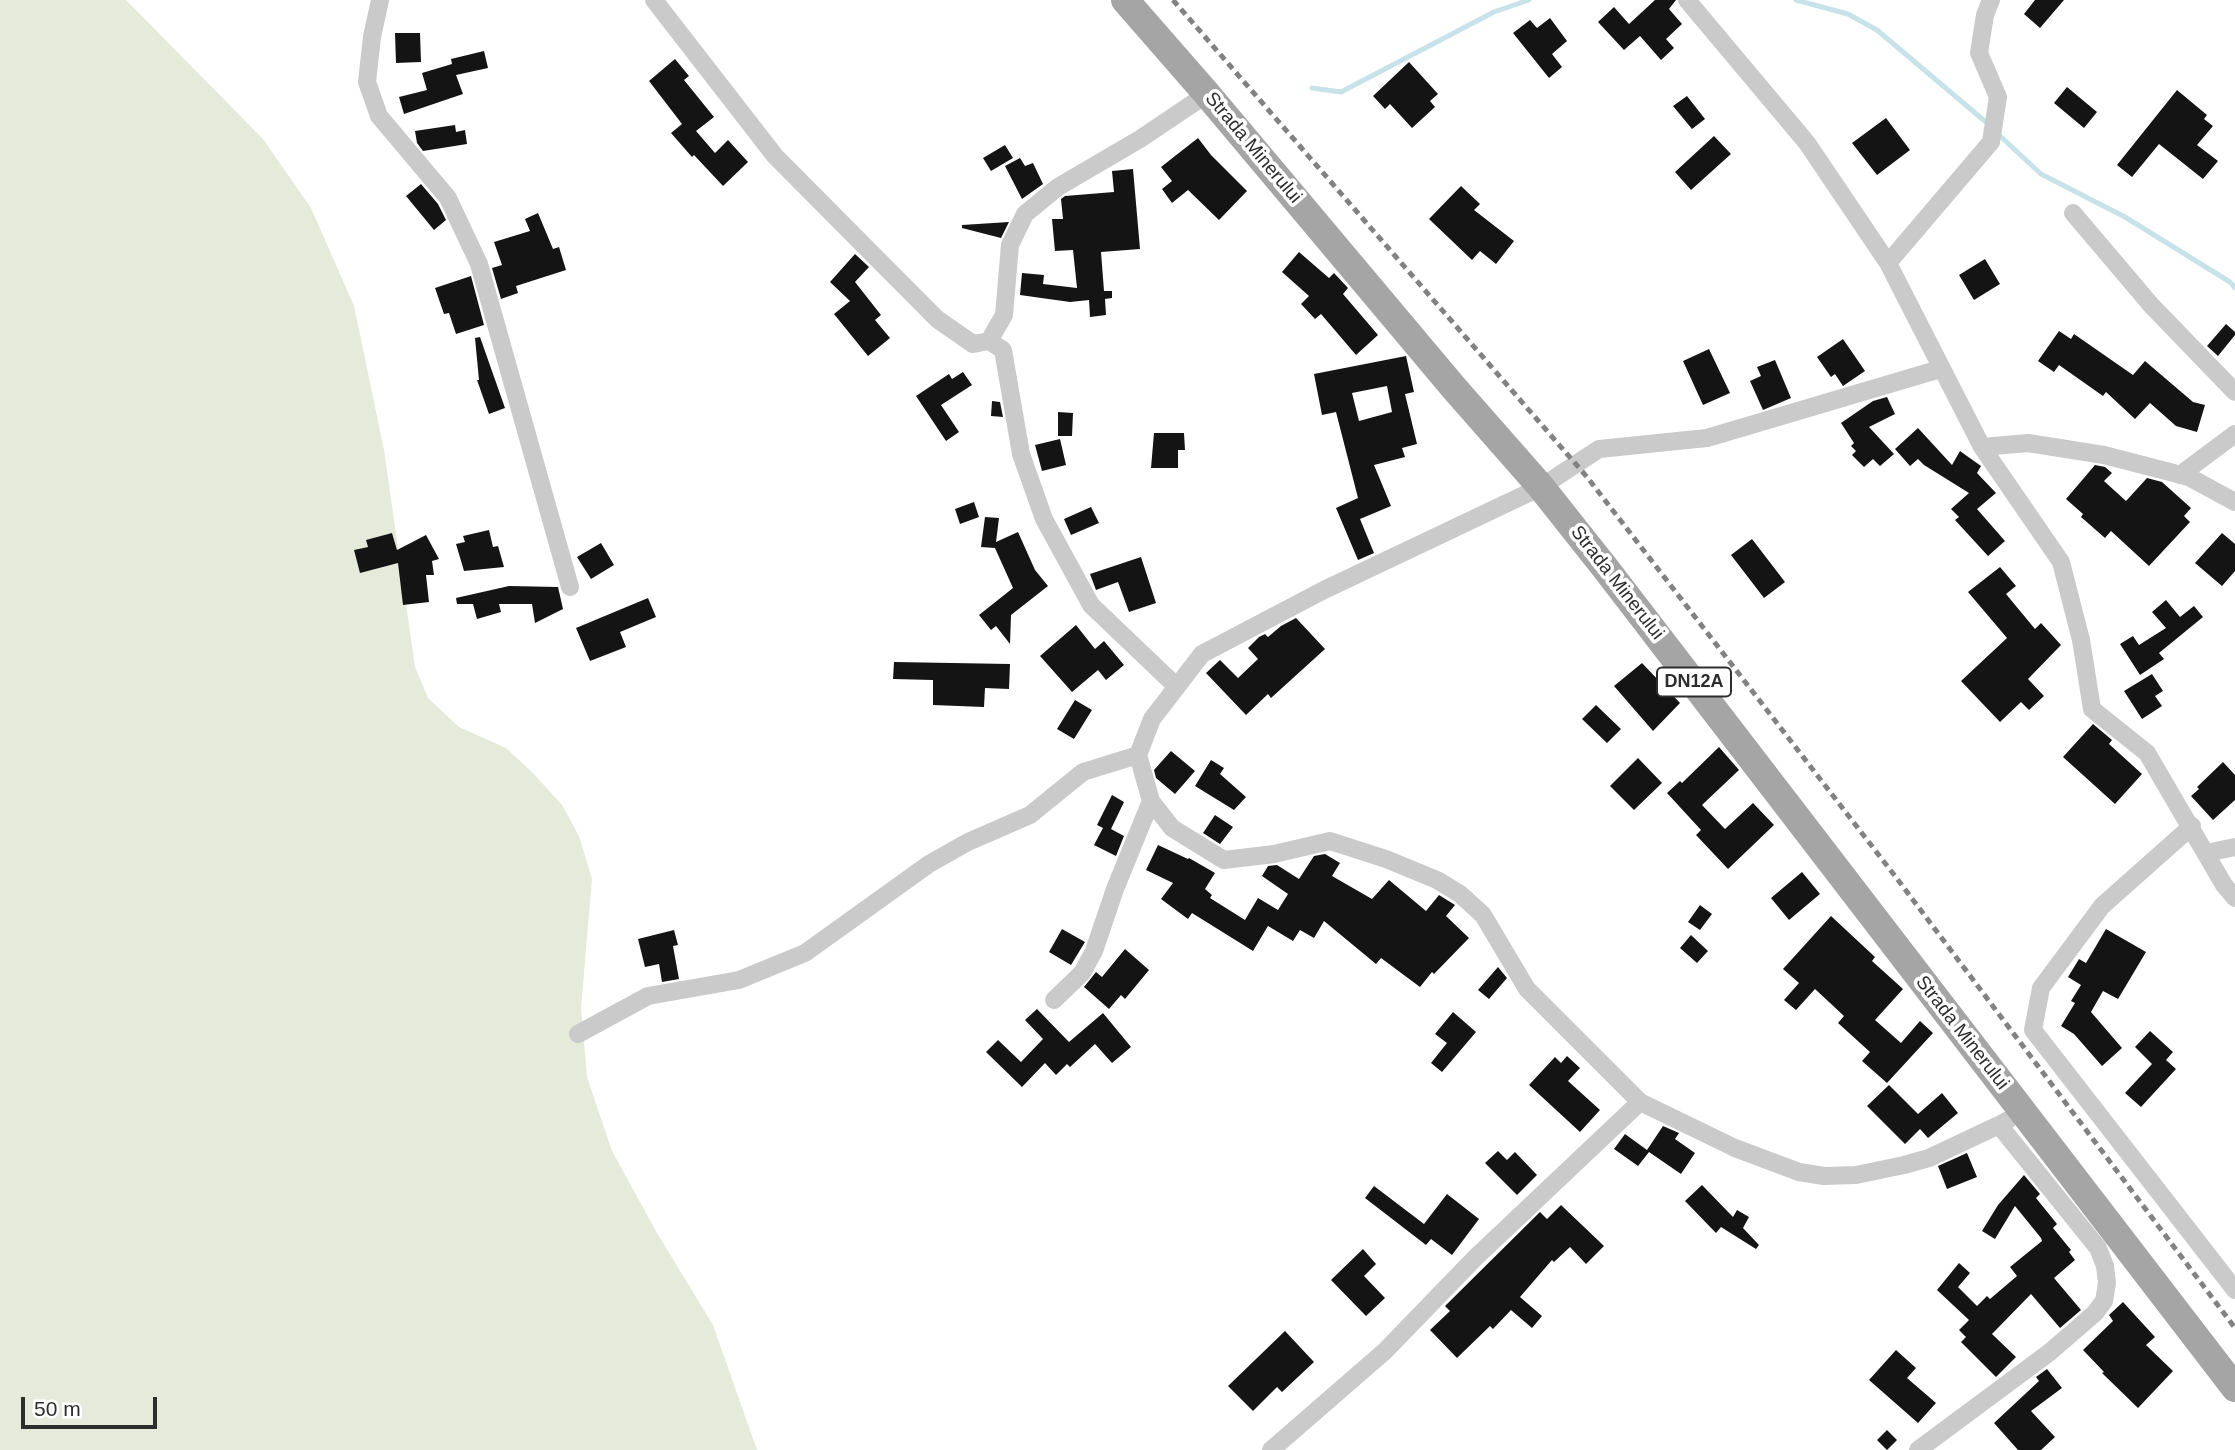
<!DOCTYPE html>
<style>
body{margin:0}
#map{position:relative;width:2235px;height:1450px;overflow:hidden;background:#fff;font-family:Helvetica,sans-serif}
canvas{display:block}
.scale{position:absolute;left:21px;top:1397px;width:136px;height:32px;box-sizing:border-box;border:4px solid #2d2d2d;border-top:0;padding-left:9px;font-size:21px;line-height:24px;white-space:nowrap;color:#2d2d2d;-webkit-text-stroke:5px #fff;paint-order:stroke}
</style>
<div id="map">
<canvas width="2235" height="1450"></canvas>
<div class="scale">50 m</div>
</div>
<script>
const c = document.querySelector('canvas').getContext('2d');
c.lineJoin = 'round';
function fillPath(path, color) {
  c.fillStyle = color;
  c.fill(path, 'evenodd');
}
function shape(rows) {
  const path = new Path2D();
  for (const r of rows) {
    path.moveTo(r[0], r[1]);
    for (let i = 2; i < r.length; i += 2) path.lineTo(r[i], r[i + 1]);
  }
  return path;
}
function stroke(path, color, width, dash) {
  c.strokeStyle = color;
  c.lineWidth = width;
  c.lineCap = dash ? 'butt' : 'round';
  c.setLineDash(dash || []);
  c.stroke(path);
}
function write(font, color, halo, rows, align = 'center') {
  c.font = font + ' Helvetica,sans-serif';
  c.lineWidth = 7;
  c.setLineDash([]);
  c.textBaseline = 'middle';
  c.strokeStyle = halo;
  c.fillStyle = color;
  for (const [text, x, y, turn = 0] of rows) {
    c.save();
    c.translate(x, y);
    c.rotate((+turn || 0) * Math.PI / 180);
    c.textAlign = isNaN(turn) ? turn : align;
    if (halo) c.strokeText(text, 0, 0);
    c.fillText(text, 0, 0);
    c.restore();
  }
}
fillPath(shape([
 [0,0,126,0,263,139,311,208,354,306,384,450,415,667,428,698,459,727,506,748,532,772,562,805,579,836,592,879,581,1008,587,1077,612,1151,657,1233,713,1325,757,1450,0,1450]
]), '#e5eadb');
stroke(shape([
 [1796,0,1848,14,1877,30,1987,123],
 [1312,88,1341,92,1494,12,1529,0],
 [1999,135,2041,174,2125,217,2230,282,2235,288]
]), '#c8e2e9', 5);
fillPath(shape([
 [1655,0,1676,0,1669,9,1682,24,1666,39,1674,48,1661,60,1640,36,1624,50,1598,22,1614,7,1629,24],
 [2035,0,2064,0,2040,28,2024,14],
 [1550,18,1567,41,1552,54,1562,67,1549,78,1513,33,1530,20,1537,28],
 [395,33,420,33,421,62,396,63],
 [484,51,488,68,456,75,463,94,404,114,399,97,427,90,422,73,452,64,451,59],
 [675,59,689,76,684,80,714,117,696,131,715,153,728,140,748,162,723,186,694,155,692,157,671,133,682,124,649,81],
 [1409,62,1438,94,1430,101,1435,107,1412,128,1390,104,1385,109,1373,96],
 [2067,87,2097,112,2084,128,2054,103],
 [2177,90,2207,115,2204,119,2213,126,2197,145,2218,161,2203,179,2159,144,2132,177,2117,165],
 [1687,96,1705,119,1692,129,1673,106],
 [1886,118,1910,150,1877,175,1852,143],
 [455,125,456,132,465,130,467,144,423,151,417,143,415,131],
 [1714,136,1731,154,1691,190,1675,172],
 [1198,138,1211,155,1247,191,1219,220,1188,190,1172,203,1162,189,1172,181,1161,167],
 [1005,145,1013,158,991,171,983,158],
 [1020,158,1025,166,1033,163,1043,184,1022,199,1005,166],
 [1133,169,1140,249,1101,252,1104,291,1112,291,1112,298,1105,299,1106,315,1090,317,1089,300,1070,302,1020,295,1022,273,1044,275,1043,284,1077,288,1073,250,1055,251,1052,219,1063,219,1061,199,1065,196,1114,192,1112,171],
 [421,184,438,204,446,220,434,230,406,196],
 [1461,186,1480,204,1474,210,1514,241,1496,264,1480,251,1472,260,1429,219],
 [538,213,553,249,559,247,566,270,516,286,518,293,501,299,492,268,502,265,494,242,530,231,525,219],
 [1009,222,1001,238,962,228,962,225],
 [1299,252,1329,278,1334,273,1348,288,1343,294,1378,335,1356,355,1321,314,1315,319,1301,304,1309,296,1282,272],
 [855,254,869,267,855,282,881,315,875,320,890,338,868,356,834,314,850,301,830,282],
 [1985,259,2000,284,1974,300,1959,275],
 [471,276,484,325,456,334,449,313,444,314,435,288],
 [2226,324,2235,332,2235,335,2218,356,2207,346],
 [2059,331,2071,339,2074,334,2133,375,2145,361,2193,402,2205,405,2197,432,2176,426,2150,403,2135,419,2106,392,2103,396,2059,365,2054,372,2038,361],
 [480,337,505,408,489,414,477,380,479,380,475,338],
 [1843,339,1865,371,1843,386,1835,374,1831,377,1817,357],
 [1709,349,1730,393,1703,405,1683,361],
 [1406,356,1414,392,1405,394,1417,444,1402,448,1405,457,1374,465,1391,506,1360,519,1374,553,1358,560,1336,508,1358,498,1336,412,1322,415,1314,374],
 [1387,386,1392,412,1359,421,1352,393],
 [1775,360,1791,398,1763,410,1750,381,1761,376,1757,367],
 [963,372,972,385,941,405,959,432,946,441,916,396,949,374,952,379],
 [1887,397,1895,414,1869,427,1894,454,1880,466,1873,459,1864,467,1852,455,1856,451,1851,446,1854,443,1841,423,1873,401],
 [992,401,1000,402,1003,417,991,416],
 [1058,412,1073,413,1072,436,1058,436],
 [1918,428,1952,465,1960,451,1981,466,1977,473,1996,493,1977,509,2005,541,1988,556,1955,520,1959,517,1951,509,1969,493,1924,465,1918,459,1910,466,1895,449],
 [1154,433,1184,433,1185,450,1178,450,1178,468,1151,468],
 [1060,439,1066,465,1042,471,1035,445],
 [2095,465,2105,467,2112,473,2104,481,2126,501,2147,478,2162,482,2191,508,2184,516,2190,522,2149,566,2111,531,2105,538,2081,517,2083,514,2066,499],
 [974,502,979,517,960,524,955,509],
 [1091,507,1099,523,1071,535,1064,519],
 [985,517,999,518,996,542,1018,532,1035,570,1048,586,1011,615,1010,644,996,626,991,630,979,615,1013,588,995,548,981,547],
 [489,530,493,547,498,546,504,567,464,571,456,544,465,542,463,536],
 [392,533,397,550,426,535,439,559,432,561,434,575,426,575,429,602,403,605,398,563,360,573,354,550,368,547,366,540],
 [2222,533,2235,544,2235,571,2222,586,2195,563],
 [1752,539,1785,582,1764,598,1731,555],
 [601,543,614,565,591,579,577,557],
 [1141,557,1156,603,1129,612,1118,582,1096,590,1090,574],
 [2000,567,2016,586,2006,594,2035,629,2041,623,2061,645,2028,679,2044,696,2029,710,2021,702,2000,722,1961,681,2007,638,1968,592],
 [509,586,558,587,563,609,535,623,532,604,499,604,501,612,477,619,473,604,457,604,456,598],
 [648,598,656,617,620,632,626,647,590,661,576,628],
 [2166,600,2180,617,2194,606,2203,617,2159,653,2164,659,2140,675,2120,644,2133,636,2139,645,2166,628,2152,612],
 [1296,618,1325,649,1271,698,1268,694,1246,715,1206,673,1220,660,1238,678,1258,659,1248,648,1259,637,1265,634,1268,637,1281,626],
 [1076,625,1095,649,1104,641,1124,665,1106,680,1098,670,1072,692,1040,656],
 [894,662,1010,664,1009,689,985,688,984,707,933,705,933,680,893,679],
 [1642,663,1680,703,1653,731,1614,686],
 [2152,674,2163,691,2155,696,2162,706,2142,719,2124,691],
 [1075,700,1092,710,1074,739,1057,729],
 [1596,705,1621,729,1607,743,1582,719],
 [2093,724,2112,740,2109,744,2142,774,2115,804,2063,757],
 [1719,747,1739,770,1702,805,1725,829,1753,803,1774,825,1728,869,1696,835,1701,830,1667,793,1680,781,1682,783],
 [1171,751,1195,771,1175,794,1156,778,1154,770],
 [1638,758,1662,783,1634,810,1610,786],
 [1211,760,1224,768,1220,774,1246,797,1234,810,1195,786],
 [2223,762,2235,775,2235,800,2213,820,2191,796,2199,789,2197,787],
 [1112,795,1124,802,1111,829,1124,836,1116,856,1094,845,1103,828,1097,825],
 [1215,815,1233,827,1220,844,1203,833],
 [1158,845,1188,859,1189,858,1215,873,1205,889,1212,895,1210,898,1245,920,1258,898,1278,910,1288,894,1262,876,1268,866,1277,865,1299,879,1314,856,1325,854,1340,863,1332,876,1372,899,1389,880,1426,911,1439,895,1455,905,1446,916,1469,938,1434,974,1432,972,1420,987,1381,958,1376,964,1324,921,1314,938,1300,930,1293,941,1268,926,1253,951,1192,913,1188,919,1161,899,1173,883,1146,870],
 [1802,872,1820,894,1789,920,1771,898],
 [1700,905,1712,914,1700,930,1688,922],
 [1831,916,1875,957,1872,961,1903,989,1875,1020,1901,1043,1920,1021,1933,1033,1887,1083,1862,1061,1870,1052,1838,1023,1844,1016,1815,989,1796,1010,1784,1000,1799,983,1783,969],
 [1062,929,1085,942,1071,965,1049,952],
 [2106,929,2146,952,2118,999,2103,991,2091,1012,2122,1048,2102,1066,2074,1034,2061,1026,2075,1003,2071,1001,2081,985,2068,977,2079,959,2086,963],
 [674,930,678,945,673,946,679,979,662,982,659,964,645,967,638,939],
 [1691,935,1708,951,1697,963,1680,948],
 [1125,949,1149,970,1125,999,1121,995,1109,1009,1084,987,1096,972,1102,977],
 [1498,967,1507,978,1489,999,1478,990],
 [1037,1009,1069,1042,1103,1013,1131,1047,1112,1063,1095,1044,1070,1067,1067,1064,1056,1075,1045,1063,1022,1087,986,1052,998,1040,1021,1062,1043,1039,1025,1020],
 [1453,1012,1476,1032,1442,1072,1431,1063,1447,1043,1435,1034],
 [2150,1031,2173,1052,2166,1060,2176,1069,2141,1107,2125,1093,2152,1064,2135,1047],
 [1567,1056,1580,1068,1568,1081,1600,1110,1580,1132,1529,1085,1555,1057,1561,1063],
 [1889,1085,1918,1114,1942,1093,1958,1113,1928,1138,1920,1129,1905,1144,1867,1106],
 [1663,1126,1679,1133,1675,1139,1695,1153,1681,1174,1649,1152,1638,1166,1614,1149,1625,1134,1647,1150],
 [1498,1151,1507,1160,1515,1152,1537,1175,1517,1195,1485,1163],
 [1967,1153,1977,1177,1947,1189,1938,1166],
 [2024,1175,2040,1194,2036,1198,2057,1224,2053,1228,2071,1250,2069,1252,2075,1260,2054,1278,2081,1310,2060,1328,2031,1294,1992,1334,2016,1357,1996,1377,1961,1342,1966,1337,1959,1330,1969,1320,1937,1290,1959,1263,1970,1273,1958,1287,1977,1306,1987,1296,1990,1299,2017,1276,2010,1267,2042,1241,2041,1238,2015,1206,1995,1239,1982,1231,1998,1205],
 [1702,1185,1733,1217,1737,1210,1749,1217,1743,1228,1759,1245,1756,1249,1721,1227,1716,1233,1685,1201],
 [1374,1186,1424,1224,1447,1194,1479,1219,1452,1255,1431,1239,1426,1245,1365,1198],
 [1561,1205,1604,1246,1586,1264,1570,1247,1554,1262,1552,1260,1520,1297,1542,1316,1532,1328,1511,1310,1493,1329,1490,1326,1457,1358,1430,1330,1450,1311,1445,1306,1540,1212,1547,1219],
 [1363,1249,1376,1264,1364,1276,1385,1298,1366,1316,1331,1280],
 [2123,1302,2155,1337,2146,1345,2173,1371,2138,1408,2102,1373,2104,1372,2083,1350,2113,1321,2109,1315],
 [1285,1331,1314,1362,1282,1392,1277,1387,1253,1411,1228,1386],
 [1896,1350,1916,1368,1907,1378,1936,1403,1918,1423,1869,1380],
 [2047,1369,2062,1388,2031,1411,2055,1437,2041,1450,2018,1450,1994,1423,2039,1381,2036,1377],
 [1887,1430,1897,1440,1887,1450,1877,1440]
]), '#141414');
stroke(shape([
 [380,0,372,37,367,82,379,116,448,198,479,264,570,587],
 [654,0,775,156,937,319,973,344,989,341,1004,315,1010,245,1025,214,1058,187,1140,139,1207,94],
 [1687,0,1807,143,1888,263,1982,447,2061,562,2081,640,2092,709,2147,753,2224,885,2235,898],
 [2073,213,2151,305,2235,392],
 [1888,263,1991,142,1998,97,1979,53,1985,15,1991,0],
 [989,341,1003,350,1021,454,1044,519,1091,605,1177,687],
 [1940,369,1707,438,1599,449,1541,487,1324,590,1202,654,1152,719,1138,755,1151,801,1172,828,1224,860,1274,854,1330,841,1386,859,1437,880,1460,894,1483,915,1527,989,1640,1102,1735,1148,1799,1172,1824,1176,1856,1175,1904,1165,1929,1158,1999,1125],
 [1982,447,2028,443,2104,455,2189,477,2235,502],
 [2180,475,2235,434],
 [2192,826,2102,906,2041,988,2033,1030,2235,1290],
 [2206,853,2235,847],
 [1054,1000,1082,973,1094,951,1115,889,1151,801],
 [578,1034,648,996,739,980,805,953,929,864,968,842,1030,815,1083,772,1138,755],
 [1271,1450,1385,1351,1475,1258,1640,1102],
 [1918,1450,2050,1352,2095,1313,2104,1301,2107,1283,2105,1266,2098,1248,1999,1125,2008,1120]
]), '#cacaca', 18);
stroke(shape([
 [1125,0,1207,94,1454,388,1541,487,1606,569,2235,1388]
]), '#a5a5a5', 28);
stroke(shape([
 [1173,0,1587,477,1895,876,2235,1328]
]), '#828282', 5, [7, 5]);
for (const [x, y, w] of [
 [1694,682,74]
]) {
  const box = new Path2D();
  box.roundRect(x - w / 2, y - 14.5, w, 29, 5);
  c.fillStyle = '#fff';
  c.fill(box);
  stroke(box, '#2d2d2d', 2);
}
write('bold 18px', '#2d2d2d', null, [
 ["DN12A",1694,682]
]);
write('19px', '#2d2d2d', '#fff', [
 ["Strada Minerului",1253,148,50],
 ["Strada Minerului",1617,583,52],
 ["Strada Minerului",1962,1033,52]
]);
</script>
